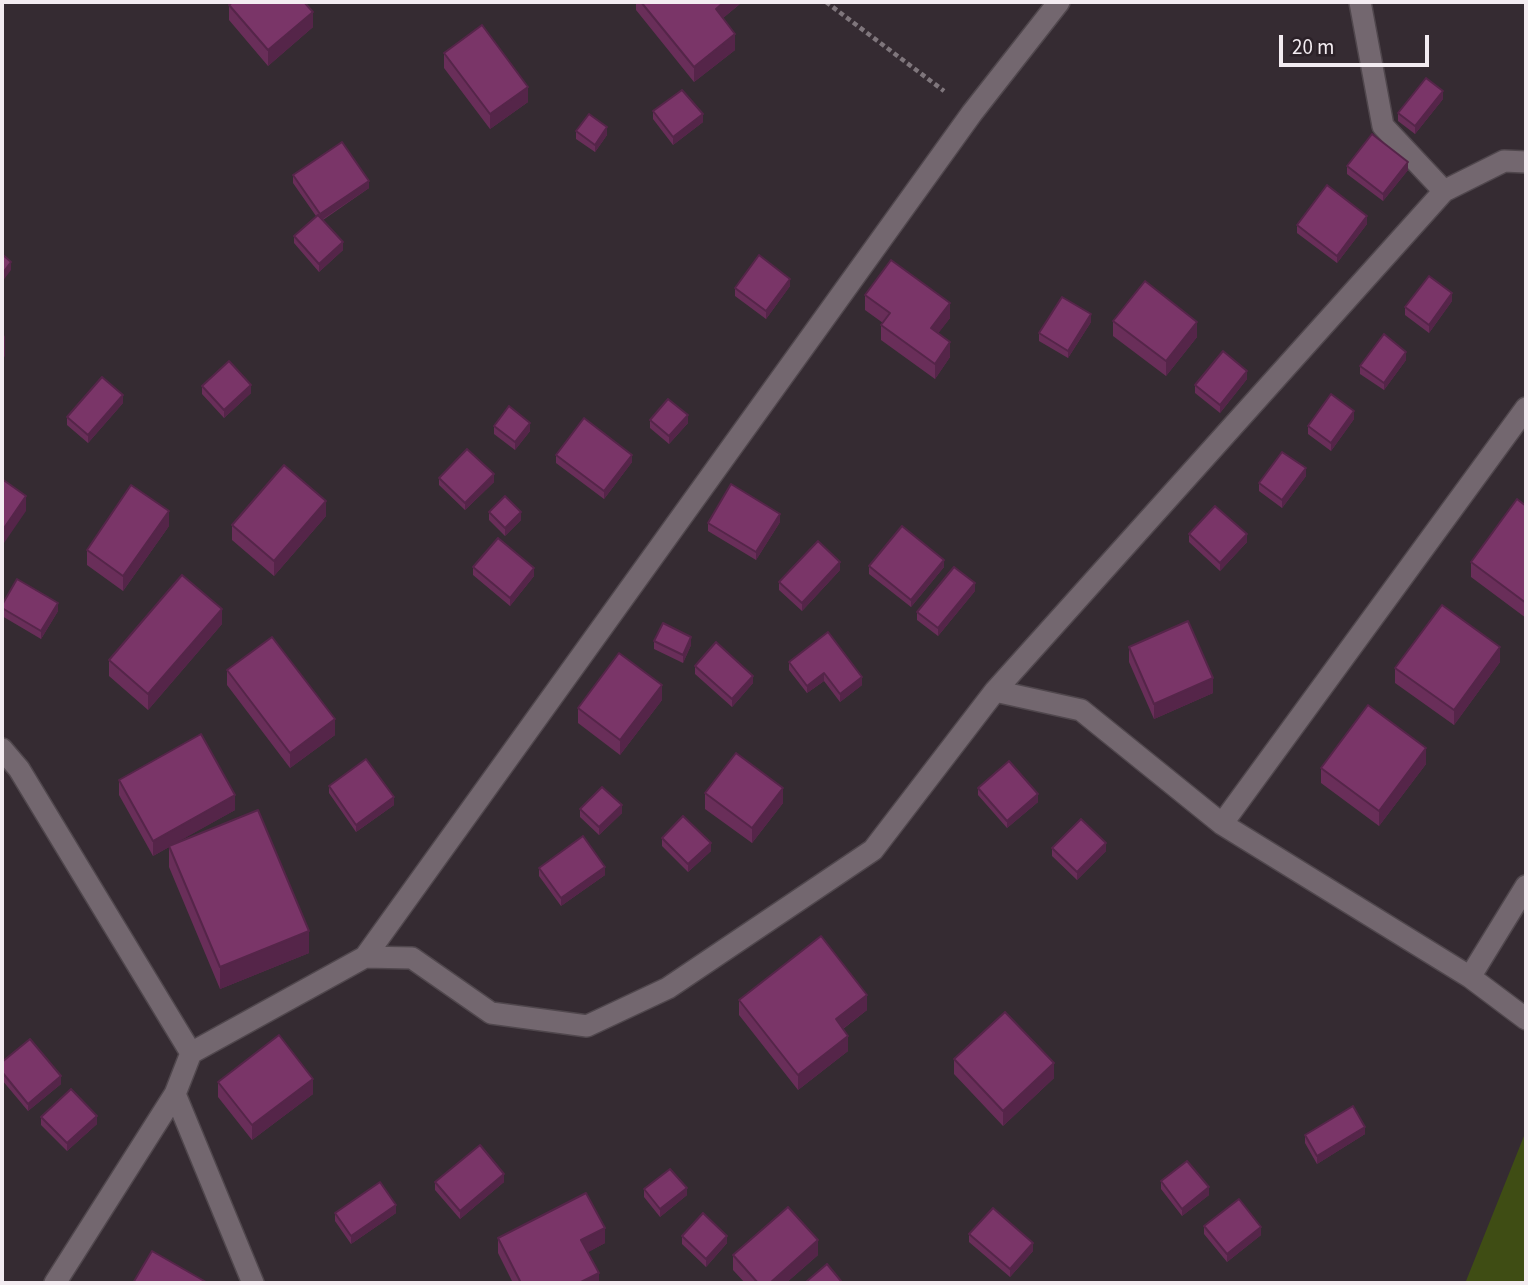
<!DOCTYPE html>
<style>
body{margin:0}
#map{position:relative;width:1528px;height:1285px;overflow:hidden;background:#352b32;font-family:"Source Sans 3",sans-serif}
canvas{display:block}
.frame{position:absolute;inset:0;border:4px solid #f3ecf1;pointer-events:none}
.scale{position:absolute;left:1279px;top:35px;width:150px;height:32px;box-sizing:border-box;border:4px solid #f3ecf1;border-top:0;padding-left:9px;font-size:21px;line-height:24px;white-space:nowrap;color:#f3ecf1;-webkit-text-stroke:5px #2b2128;paint-order:stroke}
</style>
<div id="map">
<canvas width="1528" height="1285"></canvas>
<div class="frame"></div>
<div class="scale">20 m</div>
</div>
<script>
const c = document.querySelector('canvas').getContext('2d');
c.lineJoin = 'round';
function fillPath(path, color) {
  c.fillStyle = color;
  c.fill(path, 'evenodd');
}
function shape(rows) {
  const path = new Path2D();
  for (const r of rows) {
    path.moveTo(r[0], r[1]);
    for (let i = 2; i < r.length; i += 2) path.lineTo(r[i], r[i + 1]);
  }
  return path;
}
function stroke(path, color, width, dash) {
  c.strokeStyle = color;
  c.lineWidth = width;
  c.lineCap = dash ? 'butt' : 'round';
  c.setLineDash(dash || []);
  c.stroke(path);
}
fillPath(shape([
 [1526,1131,1526,1283,1464,1283,1466,1281]
]), '#3f4d14');
const street = shape([
 [1360,2,1383,126,1444,191],
 [995,691,1444,191,1504,161,1526,162],
 [2,749,19,769,191,1053,175,1094,253,1283],
 [1222,824,1526,408],
 [365,957,412,958,491,1013,587,1026,668,988,873,850,995,691,1081,710,1222,824,1470,977,1526,1019],
 [1470,977,1526,886],
 [191,1053,365,957,972,113,1059,2],
 [55,1283,175,1094]
]);
stroke(street, '#50474d', 24);
stroke(shape([
 [826,2,944,91]
]), '#7f767c', 4.5, [5, 3.5]);
stroke(street, '#73676f', 21);
fillPath(shape([
 [636,2,741,2,741,3,723,18,735,50,694,82,636,10],
 [229,5,313,27,268,66,229,20],
 [444,53,528,102,490,129,444,68],
 [1443,99,1415,134,1398,121,1398,113],
 [653,111,703,122,673,145,653,119],
 [576,131,607,135,595,152,576,139],
 [1347,166,1408,170,1383,201,1347,174],
 [293,175,369,188,323,220,343,250,319,272,294,243,294,236,316,216,293,183],
 [1367,224,1337,263,1297,233,1297,225],
 [790,286,766,319,735,296,735,288],
 [865,295,950,318,938,333,950,357,935,379,881,340,881,325,883,323,865,310],
 [1452,301,1429,333,1405,315,1405,307],
 [1113,321,1197,337,1166,376,1113,336],
 [1091,322,1068,358,1039,341,1039,333],
 [1406,360,1384,390,1360,374,1360,366],
 [1247,379,1220,413,1195,393,1195,385],
 [202,386,251,393,224,418,202,394],
 [123,403,88,443,67,425,67,417],
 [1354,419,1331,451,1308,434,1308,426],
 [650,420,688,423,669,444,650,428],
 [494,426,530,431,515,450,494,434],
 [556,455,632,462,604,499,556,463],
 [1306,476,1282,508,1259,491,1259,483],
 [439,478,494,482,465,510,439,485],
 [1526,506,1526,618,1471,577,1471,562],
 [489,512,521,520,505,536,489,520],
 [326,516,274,576,232,540,232,525],
 [780,522,756,560,708,531,708,523],
 [169,526,123,591,87,565,87,550],
 [1189,534,1247,542,1220,571,1189,542],
 [869,566,944,567,911,607,869,574],
 [473,567,534,576,510,606,473,575],
 [840,570,802,611,779,590,779,582],
 [975,591,938,636,917,620,917,612],
 [2,605,58,611,41,639,2,616],
 [222,624,148,710,109,676,109,660],
 [654,641,691,645,683,663,654,649],
 [1129,647,1213,693,1154,719,1129,662],
 [789,662,862,685,840,702,824,681,807,693,789,670],
 [1500,662,1454,725,1395,683,1395,668],
 [695,666,753,683,732,707,695,674],
 [227,670,335,735,290,768,227,685],
 [662,700,620,755,578,723,578,708],
 [1426,764,1379,826,1321,783,1321,768],
 [119,780,235,810,177,842,309,953,220,989,169,867,169,847,153,856,119,795],
 [329,786,394,805,356,832,329,793],
 [978,788,1038,802,1007,828,978,795],
 [705,793,783,803,752,843,705,809],
 [580,809,622,813,599,835,580,817],
 [662,838,711,851,688,872,662,846],
 [1052,848,1106,851,1077,880,1052,856],
 [539,868,605,875,561,906,539,876],
 [739,1000,867,1010,843,1029,848,1051,798,1090,739,1015],
 [954,1059,1054,1078,1003,1126,954,1074],
 [2,1062,61,1084,28,1111,2,1080],
 [218,1082,313,1094,252,1140,218,1097],
 [41,1117,97,1124,67,1151,41,1125],
 [1365,1134,1317,1164,1305,1143,1305,1135],
 [1161,1181,1209,1195,1182,1216,1161,1189],
 [435,1182,504,1182,460,1219,435,1190],
 [644,1189,687,1195,660,1217,644,1197],
 [335,1213,396,1213,351,1244,335,1221],
 [1204,1226,1261,1235,1227,1262,1204,1234],
 [969,1234,1033,1251,1010,1277,969,1242],
 [682,1236,727,1243,706,1267,682,1244],
 [498,1238,605,1243,588,1252,599,1283,513,1283,498,1253],
 [733,1255,818,1255,786,1283,745,1283,733,1270]
]), '#692e59');
fillPath(shape([
 [724,2,741,2,741,3,716,24,716,9],
 [313,12,313,27,268,66,268,50],
 [735,34,735,50,694,82,694,67],
 [528,87,528,102,490,129,490,114],
 [1443,91,1443,99,1415,134,1415,126],
 [703,114,703,122,673,145,673,137],
 [607,127,607,135,595,152,595,145],
 [1408,162,1408,170,1383,201,1383,194],
 [369,181,369,188,320,221,320,214],
 [1367,216,1367,224,1337,263,1337,256],
 [343,242,343,250,319,272,319,264],
 [11,262,11,270,2,282,2,274],
 [790,279,790,286,766,319,766,311],
 [1452,293,1452,301,1429,333,1429,325],
 [950,303,950,318,931,343,931,328],
 [1091,314,1091,322,1068,358,1068,351],
 [1197,322,1197,337,1166,376,1166,361],
 [5,335,5,356,2,361,2,340],
 [950,342,950,357,935,379,935,364],
 [1406,352,1406,360,1384,390,1384,383],
 [1247,371,1247,379,1220,413,1220,405],
 [251,385,251,393,224,418,224,410],
 [123,395,123,403,88,443,88,435],
 [1354,411,1354,419,1331,451,1331,443],
 [688,415,688,423,669,444,669,436],
 [530,423,530,431,515,450,515,442],
 [632,455,632,462,604,499,604,491],
 [1306,468,1306,476,1282,508,1282,500],
 [494,474,494,482,465,510,465,503],
 [26,496,26,511,2,546,2,531],
 [326,501,326,516,274,576,274,561],
 [169,511,169,526,123,591,123,576],
 [521,512,521,520,505,536,505,528],
 [780,514,780,522,756,560,756,552],
 [1247,534,1247,542,1220,571,1220,563],
 [944,560,944,567,911,607,911,600],
 [840,562,840,570,802,611,802,603],
 [534,568,534,576,510,606,510,598],
 [975,583,975,591,938,636,938,628],
 [58,603,58,611,41,639,41,631],
 [222,609,222,624,148,710,148,694],
 [691,637,691,645,683,663,683,655],
 [1500,647,1500,662,1454,725,1454,710],
 [824,673,824,681,807,693,807,686],
 [753,676,753,683,732,707,732,699],
 [862,677,862,685,840,702,840,694],
 [1213,678,1213,693,1154,719,1154,704],
 [662,685,662,700,620,755,620,740],
 [335,719,335,735,290,768,290,753],
 [1426,748,1426,764,1379,826,1379,811],
 [783,788,783,803,752,843,752,828],
 [1038,794,1038,802,1007,828,1007,821],
 [235,795,235,810,153,856,153,841],
 [394,797,394,805,356,832,356,825],
 [622,805,622,813,599,835,599,827],
 [711,843,711,851,688,872,688,864],
 [1106,843,1106,851,1077,880,1077,872],
 [605,867,605,875,561,906,561,898],
 [309,931,309,953,220,989,220,967],
 [867,995,867,1010,836,1034,836,1019],
 [848,1036,848,1051,798,1090,798,1075],
 [1054,1063,1054,1078,1003,1126,1003,1111],
 [61,1076,61,1084,28,1111,28,1104],
 [313,1079,313,1094,252,1140,252,1125],
 [97,1116,97,1124,67,1151,67,1143],
 [1365,1127,1365,1134,1317,1164,1317,1156],
 [504,1174,504,1182,460,1219,460,1211],
 [1209,1187,1209,1195,1182,1216,1182,1209],
 [687,1188,687,1195,660,1217,660,1209],
 [396,1205,396,1213,351,1244,351,1236],
 [1261,1227,1261,1235,1227,1262,1227,1254],
 [605,1228,605,1243,581,1256,581,1240],
 [727,1236,727,1243,706,1267,706,1259],
 [818,1240,818,1255,786,1283,770,1283],
 [1033,1243,1033,1251,1010,1277,1010,1269],
 [599,1273,599,1283,579,1283]
]), '#552549');
const building = shape([
 [233,2,304,2,313,12,268,50,229,5,233,2],
 [641,2,724,2,716,9,735,34,694,67,641,2],
 [482,25,528,87,490,114,444,53,482,25],
 [1426,78,1443,91,1415,126,1398,113,1426,78],
 [682,90,703,114,673,137,653,111,682,90],
 [589,114,607,127,595,145,576,131,589,114],
 [1372,134,1408,162,1383,194,1347,166,1372,134],
 [342,142,369,181,320,214,293,175,342,142],
 [1327,185,1367,216,1337,256,1297,225,1327,185],
 [318,215,343,242,319,264,294,236,318,215],
 [2,254,11,262,2,274,2,254],
 [759,255,790,279,766,311,735,288,759,255],
 [891,260,950,303,931,328,950,342,935,364,881,325,890,313,865,295,891,260],
 [1429,276,1452,293,1429,325,1405,307,1429,276],
 [1145,281,1197,322,1166,361,1113,321,1145,281],
 [1062,297,1091,314,1068,351,1039,333,1062,297],
 [1384,334,1406,352,1384,383,1360,366,1384,334],
 [1223,351,1247,371,1220,405,1195,385,1223,351],
 [229,361,251,385,224,410,202,386,229,361],
 [102,377,123,395,88,435,67,417,102,377],
 [1331,394,1354,411,1331,443,1308,426,1331,394],
 [668,399,688,415,669,436,650,420,668,399],
 [509,406,530,423,515,442,494,426,509,406],
 [584,418,632,455,604,491,556,455,584,418],
 [467,449,494,474,465,503,439,478,467,449],
 [1282,452,1306,468,1282,500,1259,483,1282,452],
 [284,465,326,501,274,561,232,525,284,465],
 [2,479,26,496,2,531,2,479],
 [731,484,780,514,756,552,708,523,731,484],
 [131,485,169,511,123,576,87,550,131,485],
 [505,496,521,512,505,528,489,512,505,496],
 [1517,499,1526,506,1526,603,1471,562,1517,499],
 [1215,506,1247,534,1220,563,1189,534,1215,506],
 [902,526,944,560,911,600,869,566,902,526],
 [498,538,534,568,510,598,473,567,498,538],
 [818,541,840,562,802,603,779,582,818,541],
 [954,567,975,583,938,628,917,612,954,567],
 [182,575,222,609,148,694,109,660,182,575],
 [17,579,58,603,41,631,2,608,2,605,17,579],
 [1442,605,1500,647,1454,710,1395,668,1442,605],
 [1188,621,1213,678,1154,704,1129,647,1188,621],
 [663,623,691,637,683,655,654,641,663,623],
 [828,632,862,677,840,694,824,673,807,686,789,662,828,632],
 [272,637,335,719,290,753,227,670,272,637],
 [716,642,753,676,732,699,695,666,716,642],
 [619,653,662,685,620,740,578,708,619,653],
 [1368,705,1426,748,1379,811,1321,768,1368,705],
 [201,734,235,795,153,841,119,780,201,734],
 [736,753,783,788,752,828,705,793,736,753],
 [366,759,394,797,356,825,329,786,366,759],
 [1009,761,1038,794,1007,821,978,788,1009,761],
 [602,787,622,805,599,827,580,809,602,787],
 [258,810,309,931,220,967,169,846,258,810],
 [683,816,711,843,688,864,662,838,683,816],
 [1081,819,1106,843,1077,872,1052,848,1081,819],
 [583,836,605,867,561,898,539,868,583,836],
 [821,936,867,995,836,1019,848,1036,798,1075,739,1000,821,936],
 [1005,1012,1054,1063,1003,1111,954,1059,1005,1012],
 [279,1035,313,1079,252,1125,218,1082,279,1035],
 [30,1039,61,1076,28,1104,2,1072,2,1062,30,1039],
 [71,1089,97,1116,67,1143,41,1117,71,1089],
 [1353,1106,1365,1127,1317,1156,1305,1135,1353,1106],
 [480,1145,504,1174,460,1211,435,1182,480,1145],
 [1187,1161,1209,1187,1182,1209,1161,1181,1187,1161],
 [670,1169,687,1188,660,1209,644,1189,670,1169],
 [380,1182,396,1205,351,1236,335,1213,380,1182],
 [586,1193,605,1228,581,1240,599,1273,579,1283,521,1283,498,1238,586,1193],
 [1239,1199,1261,1227,1227,1254,1204,1226,1239,1199],
 [788,1207,818,1240,770,1283,758,1283,733,1255,788,1207],
 [993,1208,1033,1243,1010,1269,969,1234,993,1208],
 [703,1213,727,1236,706,1259,682,1236,703,1213],
 [152,1251,206,1282,205,1283,133,1283,152,1251],
 [827,1264,841,1281,839,1283,810,1283,807,1281,827,1264]
]);
fillPath(building, '#7a3568');
stroke(building, '#552549', 2);
</script>
